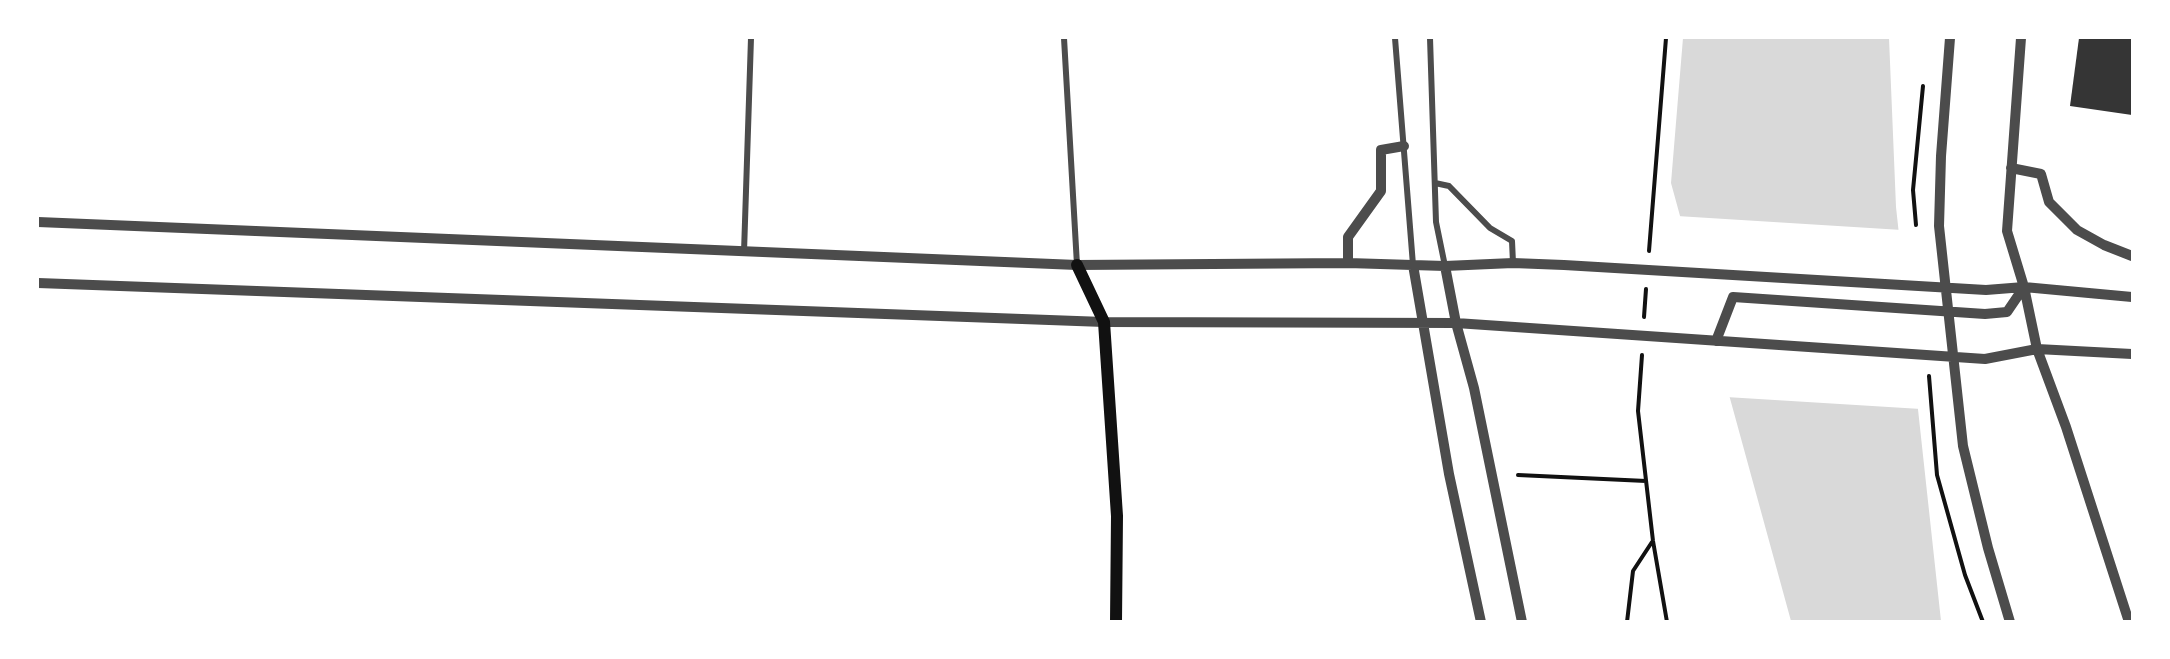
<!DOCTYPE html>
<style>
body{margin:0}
#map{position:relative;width:2170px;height:659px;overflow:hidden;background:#fff;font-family:"Space Grotesk",sans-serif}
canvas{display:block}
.frame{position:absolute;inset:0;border:39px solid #fff;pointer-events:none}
</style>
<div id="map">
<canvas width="2170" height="659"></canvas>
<div class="frame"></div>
</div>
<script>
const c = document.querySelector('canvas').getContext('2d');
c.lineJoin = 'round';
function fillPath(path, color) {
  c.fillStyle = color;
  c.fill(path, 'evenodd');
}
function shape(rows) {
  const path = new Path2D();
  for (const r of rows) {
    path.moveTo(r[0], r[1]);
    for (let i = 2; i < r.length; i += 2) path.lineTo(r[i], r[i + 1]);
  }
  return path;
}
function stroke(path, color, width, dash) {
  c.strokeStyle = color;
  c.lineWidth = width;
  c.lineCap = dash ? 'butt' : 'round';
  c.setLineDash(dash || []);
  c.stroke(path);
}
fillPath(shape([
 [1683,38,1889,38,1896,207,1941,621,1791,621,1671,183]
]), '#d9d9d9');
fillPath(shape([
 [1677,216,1902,230,1921,409,1726,397]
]), '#fff');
fillPath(shape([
 [2079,38,2132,38,2132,115,2070,106]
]), '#353535');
stroke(shape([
 [1916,225,1913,190,1923,86],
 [1649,251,1666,38],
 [1644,317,1646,289],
 [1642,355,1638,411,1653,541,1667,622],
 [1929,376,1937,475,1965,575,1983,622],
 [1518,475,1646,481],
 [1627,622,1633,571,1652,542]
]), '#111', 4);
stroke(shape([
 [1064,38,1077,265],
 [1395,38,1413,265],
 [1430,38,1436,222,1445,266],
 [1435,183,1449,186,1490,228,1512,241,1513,263],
 [744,252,751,38]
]), '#4c4c4c', 6);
stroke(shape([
 [1950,38,1941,156,1939,226,1963,446,1988,548,2010,622],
 [2021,38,2007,231,2024,287,2037,349,2066,427,2129,622],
 [2011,168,2041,174,2049,202,2077,230,2104,245,2132,256],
 [38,222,1077,265,1348,263,1445,266,1513,263,1564,265,1986,290,2024,287,2132,297],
 [1348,263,1348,237,1381,191,1381,150,1404,146],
 [1413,265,1449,474,1481,622],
 [1445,266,1456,323,1474,388,1522,622],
 [38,283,1104,322,1456,323,1985,359,2037,349,2132,354],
 [1716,341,1733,297,1985,314,2007,312,2024,287]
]), '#4c4c4c', 10);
stroke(shape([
 [1077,265,1104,322,1117,516,1116,622]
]), '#111', 12);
</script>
